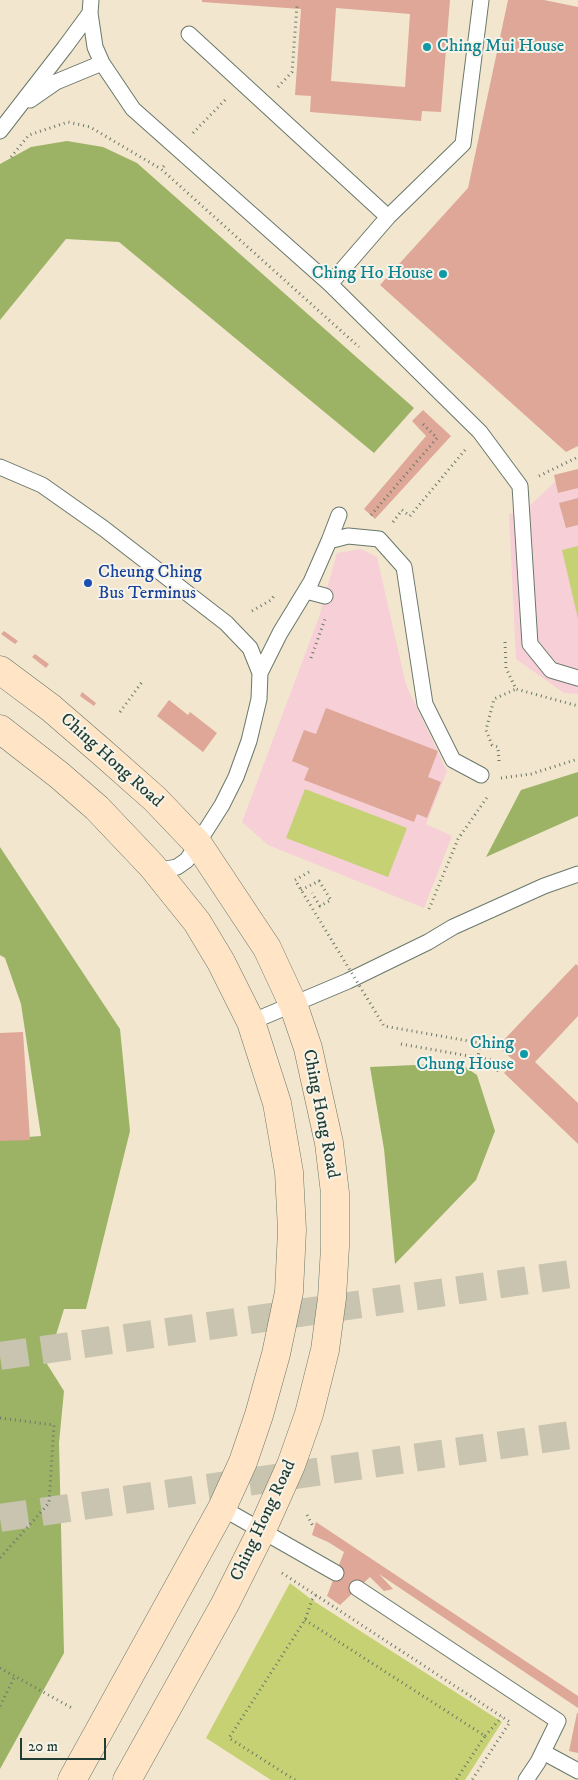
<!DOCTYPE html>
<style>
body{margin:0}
#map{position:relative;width:578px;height:1780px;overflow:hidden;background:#f2e6ce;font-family:"IM FELL DW Pica",serif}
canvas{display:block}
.scale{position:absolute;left:20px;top:1738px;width:86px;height:22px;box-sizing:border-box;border:2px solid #1f3d34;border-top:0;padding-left:6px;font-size:15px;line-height:18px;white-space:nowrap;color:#1f3d34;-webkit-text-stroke:4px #f7f3e8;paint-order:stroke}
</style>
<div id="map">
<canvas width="578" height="1780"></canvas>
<div class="scale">20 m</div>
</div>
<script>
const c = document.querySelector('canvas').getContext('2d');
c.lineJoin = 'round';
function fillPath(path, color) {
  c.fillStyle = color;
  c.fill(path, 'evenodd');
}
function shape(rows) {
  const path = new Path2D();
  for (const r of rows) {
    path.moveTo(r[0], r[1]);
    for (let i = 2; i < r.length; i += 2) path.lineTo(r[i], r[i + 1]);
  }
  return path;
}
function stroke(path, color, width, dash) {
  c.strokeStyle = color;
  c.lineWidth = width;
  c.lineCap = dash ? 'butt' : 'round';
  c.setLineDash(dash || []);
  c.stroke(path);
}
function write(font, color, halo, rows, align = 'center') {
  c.font = font + ' "IM FELL DW Pica",serif';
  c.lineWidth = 4;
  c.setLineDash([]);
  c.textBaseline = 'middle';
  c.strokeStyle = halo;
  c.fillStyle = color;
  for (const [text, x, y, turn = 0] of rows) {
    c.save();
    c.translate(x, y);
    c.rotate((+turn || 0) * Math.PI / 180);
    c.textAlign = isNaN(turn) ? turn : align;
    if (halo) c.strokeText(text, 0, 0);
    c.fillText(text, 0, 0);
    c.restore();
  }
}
fillPath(shape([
 [578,474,578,694,564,693,516,659,509,514,522,513,556,481],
 [361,549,377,557,406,685,447,771,426,824,452,836,424,908,268,845,242,822,319,617,337,553]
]), '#f6cfd7');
fillPath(shape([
 [578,546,578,619,562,550],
 [305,789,407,828,388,877,286,838],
 [290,1583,312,1600,502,1722,465,1780,271,1780,206,1738]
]), '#c5d173');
fillPath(shape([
 [67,141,103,147,137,163,414,408,374,453,119,242,66,239,0,320,0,164,31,147],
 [578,772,578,816,486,857,521,790],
 [0,847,120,1029,130,1131,86,1309,64,1309,47,1364,64,1391,59,1443,64,1653,0,1769,0,1139,41,1136,21,1004,5,958,0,955],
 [459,1063,477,1075,495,1131,476,1180,395,1264,384,1149,370,1067]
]), '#9cb365');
fillPath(shape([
 [202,0,450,0,441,112,422,111,421,121,310,112,311,96,295,95,301,9,202,2],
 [336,8,410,14,405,87,331,81],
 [508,0,544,0,578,7,578,446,566,452,380,285,468,188],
 [423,410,451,436,375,519,364,509,426,436,412,421],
 [578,469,578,488,558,493,554,475],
 [578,498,578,525,566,528,559,503],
 [4,631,18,641,15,644,1,634],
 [35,654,49,664,46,668,32,657],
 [82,692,96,703,94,706,80,696],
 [169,700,188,715,190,712,217,733,203,752,157,716],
 [326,708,438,751,428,777,441,782,427,818,417,814,414,822,304,780,309,768,292,761,304,730,316,734],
 [576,964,578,966,578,1016,535,1062,578,1103,578,1144,504,1073,515,1062,498,1046],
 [23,1032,30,1140,0,1141,0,1033],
 [316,1522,578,1696,578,1708,379,1574,393,1589,384,1591,370,1577,340,1605,327,1596,344,1552,328,1542,312,1535],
 [577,1713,578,1713,578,1753,569,1751]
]), '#dea797');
stroke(shape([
 [0,1356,578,1273],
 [0,1518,578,1434]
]), '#c8c4af', 28, [28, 14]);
const lane = shape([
 [91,0,90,13,95,47,102,63,133,109,330,284,480,432,520,486,530,644,551,670,578,678],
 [189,34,388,217],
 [30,100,56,82,102,63],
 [0,131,65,47,90,13],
 [330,284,388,217,463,144,481,0],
 [0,467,42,485,103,528,226,623,250,648,260,673],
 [329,541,348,536,379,539,404,567,425,704,453,760,481,775],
 [306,591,325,596],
 [152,867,166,869,177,867,187,860,222,805,236,777,249,741,259,699,260,673,280,633,311,582,329,541,339,515],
 [251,1022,348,981,428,942,453,927,544,886,578,874],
 [222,1508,336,1573],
 [357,1588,558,1721,538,1762,526,1780],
 [543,1752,578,1771]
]);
const secondary = shape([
 [0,670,51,708,103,753,155,799,198,844,267,948,293,1004,308,1048,329,1143,335,1193,335,1247,332,1298,325,1350,309,1414,291,1465,262,1530,225,1604,127,1780],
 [0,729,59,775,97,808,152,866,197,922,221,962,251,1022,277,1103,289,1172,292,1230,289,1292,276,1354,259,1415,243,1462,222,1508,72,1780]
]);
stroke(lane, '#69786a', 17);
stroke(secondary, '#69786a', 29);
stroke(shape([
 [278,87,292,72,297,6],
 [193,133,227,98],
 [11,157,29,135,68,122,90,127,161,169],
 [164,166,161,169,359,347],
 [539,476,578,457],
 [371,515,437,438,422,423],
 [393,522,402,510,410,516,465,450],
 [252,611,271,600,274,596],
 [505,642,506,668,516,689,578,706],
 [311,658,325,619],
 [120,712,142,682],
 [499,761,498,747,492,745,486,730,494,699,516,689],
 [501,778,531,774,578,759],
 [301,890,319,881,331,900,320,906,312,893],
 [429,909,458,839,488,796],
 [401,1044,503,1062],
 [487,1060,500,1073],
 [0,1418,54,1425,49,1503,0,1558],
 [307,1515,314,1528],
 [282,1573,510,1722,472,1780],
 [305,1620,485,1736,456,1780],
 [0,1668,72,1708],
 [0,1706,15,1676],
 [485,1736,502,1717],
 [295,1780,229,1738,305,1620,312,1600,316,1595]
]), '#69786a', 3, [1, 4]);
stroke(lane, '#fff', 15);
stroke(secondary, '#ffe4c6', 28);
stroke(shape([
 [309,872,295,880,384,1026,480,1043,478,1057]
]), '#69786a', 3, [1, 4]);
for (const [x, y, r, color] of [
 [427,47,5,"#0f9aa8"],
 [443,274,5,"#0f9aa8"],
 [88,583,5,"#1a4fb4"],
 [524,1054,5,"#0f9aa8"]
]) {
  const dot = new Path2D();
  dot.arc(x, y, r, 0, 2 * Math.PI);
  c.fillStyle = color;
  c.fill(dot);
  stroke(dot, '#f7f3e8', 2);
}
write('18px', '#0d838f', '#f7f3e8', [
 ["Ching Mui House",437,47,"left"],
 ["Ching Ho House",433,274],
 ["Ching",514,1044],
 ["Chung House",514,1065]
], 'right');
write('18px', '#164399', '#f7f3e8', [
 ["Cheung Ching",98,573],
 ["Bus Terminus",98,594]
], 'left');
write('18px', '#1f3d34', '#f7f3e8', [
 ["Ching Hong Road",111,761,42],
 ["Ching Hong Road",320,1114,79],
 ["Ching Hong Road",264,1521,-65]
]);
</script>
